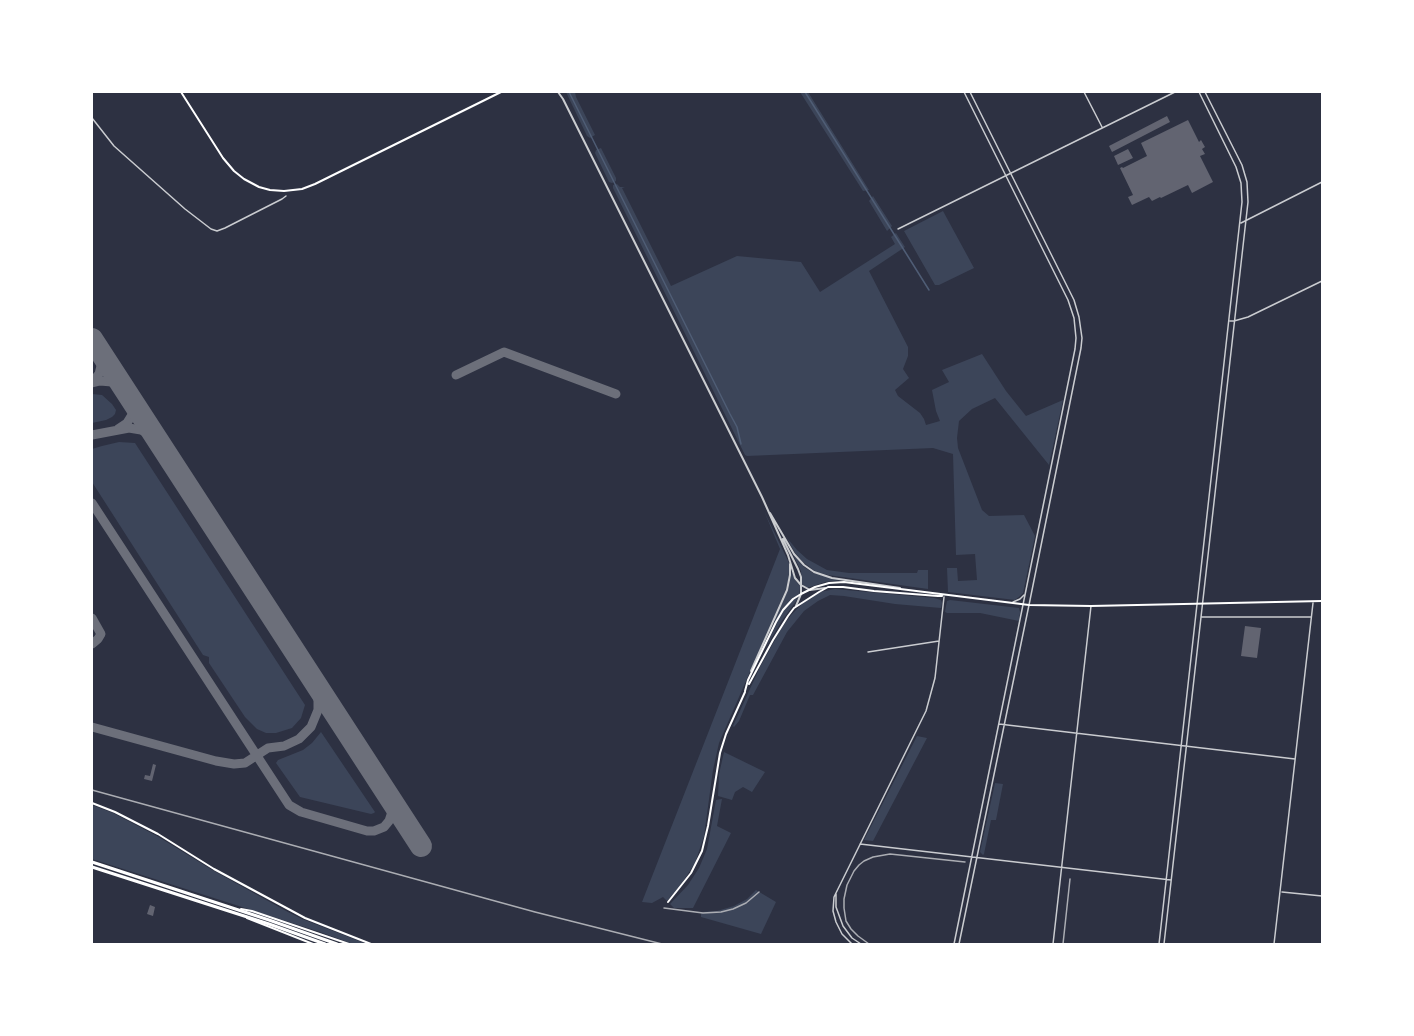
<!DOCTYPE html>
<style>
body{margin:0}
#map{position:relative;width:1414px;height:1036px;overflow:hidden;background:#2d3142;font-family:"Varela Round",sans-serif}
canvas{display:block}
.frame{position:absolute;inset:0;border:93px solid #fff;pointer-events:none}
</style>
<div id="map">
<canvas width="1414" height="1036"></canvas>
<div class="frame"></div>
</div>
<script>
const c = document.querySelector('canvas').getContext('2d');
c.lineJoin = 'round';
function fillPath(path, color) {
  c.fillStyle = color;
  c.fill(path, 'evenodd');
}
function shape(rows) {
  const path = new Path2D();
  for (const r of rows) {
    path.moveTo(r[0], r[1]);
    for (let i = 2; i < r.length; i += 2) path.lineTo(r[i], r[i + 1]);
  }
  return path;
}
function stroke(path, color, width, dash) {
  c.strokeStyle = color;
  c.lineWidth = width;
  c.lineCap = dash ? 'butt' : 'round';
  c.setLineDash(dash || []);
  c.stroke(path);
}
fillPath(shape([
 [566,92,575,92,576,97,595,135,590,138,587,136],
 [800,92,808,92,869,190,863,191],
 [601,148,616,178,616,181,612,183,609,182,595,153,596,150],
 [617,184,620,187,625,187,622,188,671,286,737,256,801,262,820,292,895,244,891,237,896,233,905,247,869,271,908,347,908,356,903,369,909,378,895,390,898,396,920,413,924,419,926,425,940,421,936,411,932,390,949,382,942,370,982,354,1006,391,1026,416,1063,400,1049,465,995,398,972,409,959,421,957,438,958,448,982,510,989,516,1024,515,1035,536,1023,593,1020,596,1015,600,948,592,947,568,957,568,958,581,977,580,975,554,956,555,953,454,933,448,747,456,745,455,613,188,613,185],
 [873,196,892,226,887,231,869,201],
 [943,211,974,268,939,285,935,285,904,231],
 [92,394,102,395,112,404,116,410,115,414,112,417,106,420,92,423],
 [119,442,135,443,305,705,301,718,292,728,276,733,266,733,257,729,245,717,209,663,209,657,203,655,92,482,92,449,102,446],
 [764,511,789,563,789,577,786,589,719,743,713,770,704,836,695,863,682,883,667,901,663,897,652,903,642,902,780,549],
 [787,538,797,550,807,559,827,570,849,573,917,573,918,570,928,570,928,589,828,575,816,572,803,562,795,553],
 [793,555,804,567,813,573,841,580,825,582,807,588,802,584,801,571],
 [792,571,795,580,800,586,799,597,781,622,765,649,777,623,774,620,788,590],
 [835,589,934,598,941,600,942,603,941,608,895,604,844,596,830,595,818,601,804,611,787,632,753,695,750,695,739,721,734,727,733,726,760,667,782,627,792,614,803,603,820,592],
 [950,600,1019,608,1020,612,1019,621,980,613,947,613,945,612,946,606,947,601],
 [321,732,375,812,374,813,371,814,300,797,276,763,278,760,303,750,312,743],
 [917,736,927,738,873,841,864,840],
 [724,752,765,772,752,792,743,787,735,792,732,800,718,796,719,774],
 [995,783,1003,784,996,820,991,820,984,854,983,855,980,852],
 [722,799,717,826,731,833,693,908,674,908,670,904,688,885,699,868,707,849,716,800],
 [92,805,113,813,157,836,214,871,288,912,302,919,367,944,353,944,320,932,92,859],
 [756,890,776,902,761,934,701,917,701,912,717,911,734,906,747,899]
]), '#3c4559');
stroke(shape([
 [569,92,730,414,737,427,741,444],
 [805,92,929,290]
]), '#4f5d75', 1.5);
stroke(shape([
 [456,375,504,352,616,394],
 [92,382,99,374,102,362,101,356,94,344],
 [92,383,100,381,112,382,121,387,126,393],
 [118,429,127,423,132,415,132,406,129,396],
 [92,435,129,428,141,430,147,433,159,443],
 [92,503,289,805,301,812,367,831,374,831,384,827,389,821,393,809,391,801],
 [92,618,101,634,98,639,92,644],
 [92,727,216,761,234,764,245,763,268,748,284,746,299,739,311,727,318,710,318,697,314,683,308,673]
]), '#6c6f7a', 9);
stroke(shape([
 [92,339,421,846]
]), '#6c6f7a', 22);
fillPath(shape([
 [1167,116,1170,122,1112,152,1109,146],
 [1188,120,1199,142,1201,140,1205,147,1202,149,1205,154,1200,156,1213,182,1192,193,1188,185,1161,198,1160,197,1152,201,1149,197,1132,205,1128,197,1133,195,1120,168,1122,167,1123,168,1147,156,1141,143],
 [1128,149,1133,158,1118,165,1114,156],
 [1245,626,1261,628,1257,658,1241,656],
 [153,764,156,765,152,781,144,779,145,775,150,776],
 [150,905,155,907,153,916,147,914]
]), '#626471');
stroke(shape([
 [1084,92,1102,127],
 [92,118,114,146,185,209,211,229,217,231,225,228,282,199,286,196],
 [1241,223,1322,182],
 [898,229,1175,92],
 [1230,321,1234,321,1248,317,1322,281],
 [1013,602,1020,599,1024,595],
 [1202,617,1311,617],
 [868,652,939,641],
 [999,724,1295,759],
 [860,844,1171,880],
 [1282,892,1322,896],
 [836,894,836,907,843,926,852,938,861,944],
 [852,944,842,934,836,922,833,911,834,897,926,711,935,678,944,597],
 [954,944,1075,349,1076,338,1074,318,1068,300,964,92],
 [959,944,1029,605,1081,348,1082,338,1079,317,1074,300,970,92],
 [1053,944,1091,606],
 [1159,944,1242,202,1241,183,1236,167,1199,92],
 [1164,944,1248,202,1247,182,1242,165,1205,92],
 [1274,944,1313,603]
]), '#caccd0', 1.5);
stroke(shape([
 [558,92,563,99,762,497,788,555,795,578,801,585,810,590,825,588],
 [770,513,794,554,804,565,814,572,832,578,900,588],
 [783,539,798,569,801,577,801,594,796,606],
 [751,671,787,590,790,575,790,564]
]), '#caccd0', 2);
stroke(shape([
 [181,92,223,158,234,171,244,179,259,187,270,190,284,191,302,189,315,184,501,92],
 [749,684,773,640,788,616,794,608,819,592,828,587,843,587,874,591,938,596,942,596],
 [745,691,748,680,776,622,783,610,793,599,801,594,815,587,829,583,844,582,1029,605,1091,606,1322,601],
 [92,803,115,812,158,834,214,869,305,918,371,944],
 [668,902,691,873,702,851,708,826,720,753,726,734,745,692],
 [241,909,252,911,349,944],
 [247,918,313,944]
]), '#fff', 2);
stroke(shape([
 [92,862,269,920,337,944],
 [92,867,269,924,325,944]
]), '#fff', 3);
stroke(shape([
 [92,790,535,912,662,944],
 [664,908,703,913,721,912,733,909,746,903,759,892],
 [869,944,858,936,851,929,846,921,844,908,844,899,847,885,854,871,859,865,864,861,873,857,890,854,965,862],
 [1063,944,1070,879]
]), '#abadb3', 1.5);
</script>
